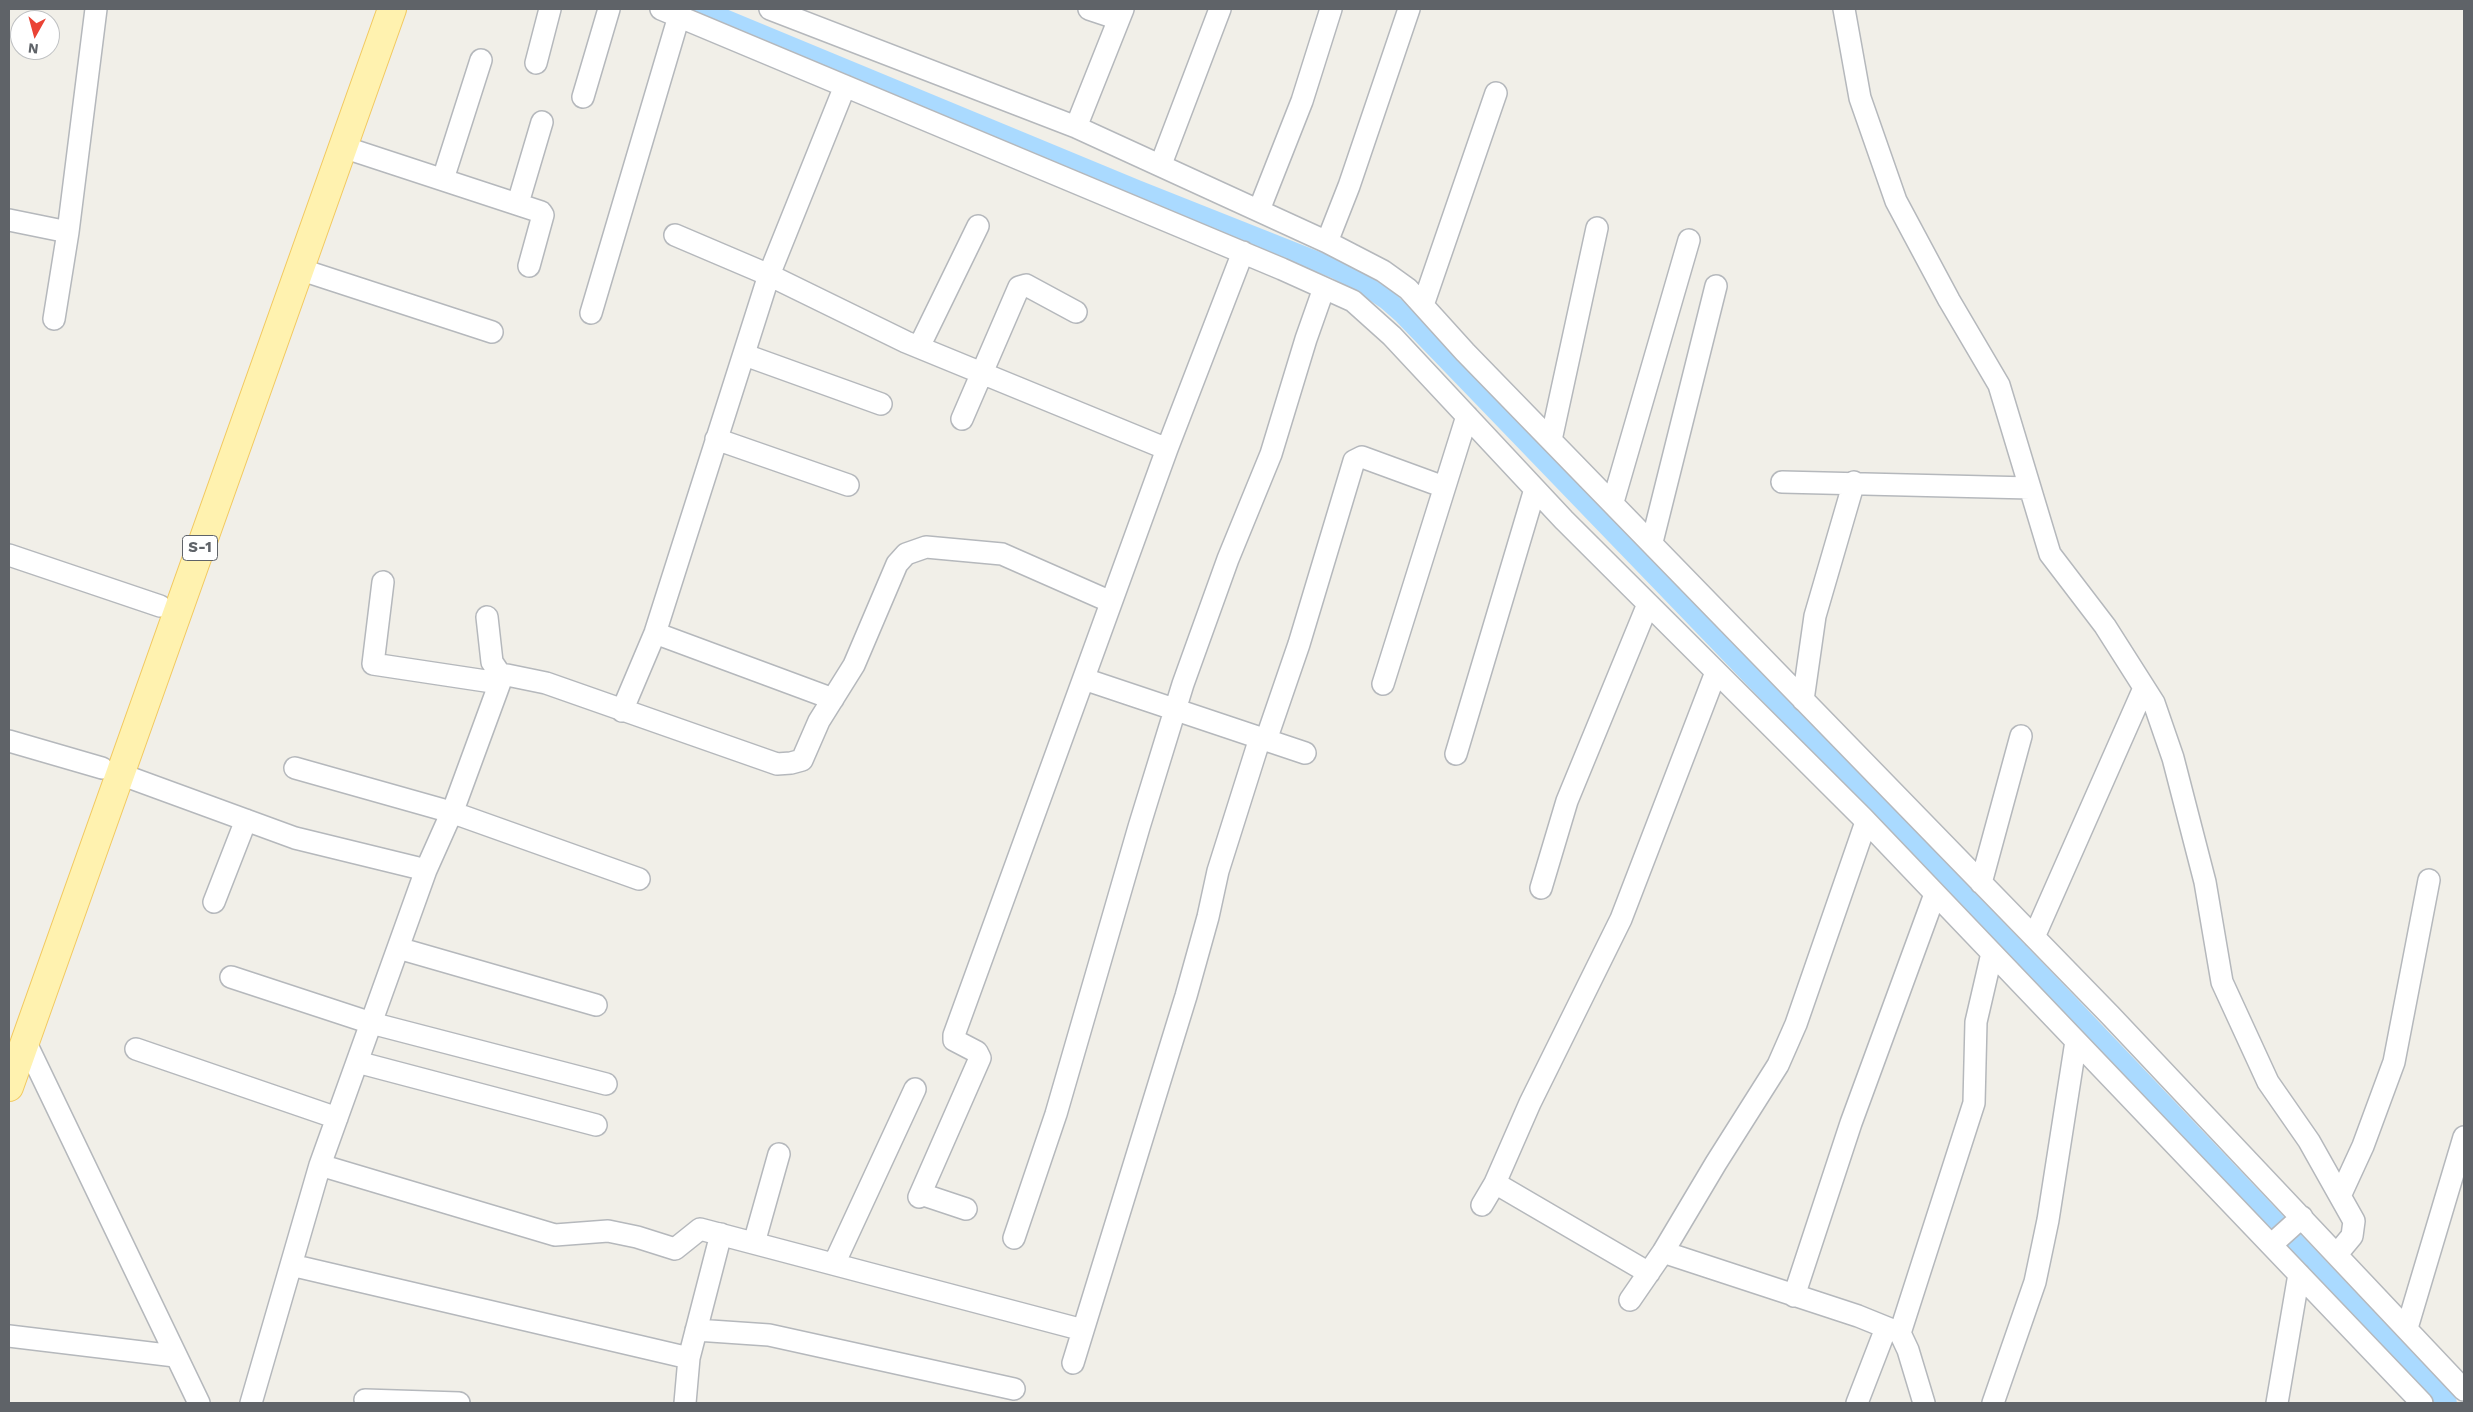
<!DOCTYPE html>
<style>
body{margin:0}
#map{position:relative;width:2473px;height:1412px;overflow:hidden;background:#f1efe8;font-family:"Work Sans",sans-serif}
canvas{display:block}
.frame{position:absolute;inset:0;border:10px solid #5f6368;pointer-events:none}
.north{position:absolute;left:10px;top:10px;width:50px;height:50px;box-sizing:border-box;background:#fff;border:1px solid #bfc1c3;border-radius:50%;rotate:187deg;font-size:14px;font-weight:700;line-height:20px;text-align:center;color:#5f6368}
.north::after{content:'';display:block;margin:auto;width:18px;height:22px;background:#ea4335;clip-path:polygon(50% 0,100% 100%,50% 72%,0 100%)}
</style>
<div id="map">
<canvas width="2473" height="1412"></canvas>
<div class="frame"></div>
<div class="north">N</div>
</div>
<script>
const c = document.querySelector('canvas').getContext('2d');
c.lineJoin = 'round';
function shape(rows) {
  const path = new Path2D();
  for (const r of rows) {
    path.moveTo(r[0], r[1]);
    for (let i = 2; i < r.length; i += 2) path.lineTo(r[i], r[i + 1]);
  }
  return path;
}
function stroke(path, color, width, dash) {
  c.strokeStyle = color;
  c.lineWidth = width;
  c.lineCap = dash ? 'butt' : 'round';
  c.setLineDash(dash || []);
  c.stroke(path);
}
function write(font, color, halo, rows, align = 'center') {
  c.font = font + ' "Work Sans",sans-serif';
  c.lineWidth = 5;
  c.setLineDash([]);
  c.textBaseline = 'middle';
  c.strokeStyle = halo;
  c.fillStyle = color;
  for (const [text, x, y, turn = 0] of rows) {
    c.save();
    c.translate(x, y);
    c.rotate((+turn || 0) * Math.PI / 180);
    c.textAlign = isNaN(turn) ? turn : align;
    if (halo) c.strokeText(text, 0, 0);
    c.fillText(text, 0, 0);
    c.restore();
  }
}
stroke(shape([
 [700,9,1137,190,1336,269,1362,283,1387,300,1403,314,2055,990,2447,1403]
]), '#aadaff', 20);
const minor = shape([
 [661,9,1282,269,1353,301,1392,336,1564,520,1863,818,2422,1403],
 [770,9,1076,127,1327,242,1383,271,1408,289,1465,352,2110,1015,2464,1390],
 [1089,9,1119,19],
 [1844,9,1860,98,1896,201,1949,300,1999,385,2050,554,2105,626,2154,703,2173,758,2205,882,2222,982,2268,1082,2309,1141,2354,1221,2352,1236,2337,1254],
 [536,63,550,9],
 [583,97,609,9],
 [1076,127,1123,9],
 [343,147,541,212,543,215,529,266],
 [1161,164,1220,9],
 [443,179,481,60],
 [518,203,542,122],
 [1259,210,1302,101,1331,9],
 [9,220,68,232,96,9],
 [675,235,769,275,906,342,1167,449],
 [1327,242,1349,186,1409,9],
 [299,269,492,332],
 [1423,305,1496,93],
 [591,313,679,16],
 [54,319,68,232],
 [919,347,978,226],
 [745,355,881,404],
 [962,419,1019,287,1026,285,1076,312],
 [716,439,848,485],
 [1551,440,1597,228],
 [1782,482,2030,488],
 [1613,502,1689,240],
 [1652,542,1716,286],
 [9,555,160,606],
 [383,582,373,664,499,683],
 [487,617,492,662,502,677],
 [655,633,833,699],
 [502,677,507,675,546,683,777,764,791,763,802,760,819,721,854,665,897,564,906,554,926,547,1002,554,1111,602],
 [1084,679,1305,753],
 [1383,684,1467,416],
 [1803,700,1815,616,1854,482],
 [622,711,655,633,769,275,845,86],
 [1266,740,1299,644,1354,461,1362,457,1444,487],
 [9,741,102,768],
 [1456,754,1535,489],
 [295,768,451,812,639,879],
 [120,774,295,838,426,870,455,805,502,677],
 [1981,883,2021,736],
 [1541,888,1567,801,1648,604],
 [214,902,246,820],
 [2034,937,2144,688],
 [398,948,596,1005],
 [231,977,371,1023,606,1084],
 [25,1041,199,1403],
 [136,1049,337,1118],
 [357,1062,596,1125],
 [320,1165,555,1235,608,1231,637,1237,675,1249,700,1229,1083,1330],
 [1495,1183,1649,1273],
 [921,1194,966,1209],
 [2340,1196,2363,1146,2394,1062,2429,880],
 [919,1197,980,1058,977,1052,954,1040,954,1035,1167,449,1243,252],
 [1482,1205,1495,1183,1530,1103,1621,919,1716,672],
 [1014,1238,1056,1114,1139,827,1183,684,1228,559,1271,454,1306,339,1324,288],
 [754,1243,779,1154],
 [2271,1245,2302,1217],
 [1663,1252,1858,1316,1900,1333,1908,1350,1924,1403],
 [834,1264,915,1089],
 [291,1265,689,1358],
 [1794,1296,1851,1123,1935,894],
 [1630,1300,1663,1252,1716,1163,1778,1065,1796,1024,1866,822],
 [2407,1328,2464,1137],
 [696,1330,769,1335,1014,1389],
 [1900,1333,1974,1103,1976,1022,1992,953],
 [9,1336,175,1356],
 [1073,1363,1186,996,1208,917,1218,871,1260,738],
 [365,1400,459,1403],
 [251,1403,320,1165,426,870],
 [685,1403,689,1358,721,1234],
 [1857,1403,1886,1328],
 [1993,1403,2035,1282,2048,1220,2076,1041],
 [2277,1403,2299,1274]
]);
const primary = shape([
 [9,1087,392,9]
]);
stroke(minor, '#b5b8bc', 24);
stroke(primary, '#f2c960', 30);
stroke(minor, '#fff', 21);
stroke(primary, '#fff2af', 28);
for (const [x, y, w] of [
 [200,548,35]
]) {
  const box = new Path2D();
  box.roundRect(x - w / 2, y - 12.5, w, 25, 4);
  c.fillStyle = '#fff';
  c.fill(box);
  stroke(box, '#5f6368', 1);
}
write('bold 15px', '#5f6368', null, [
 ["S-1",200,548]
]);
</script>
